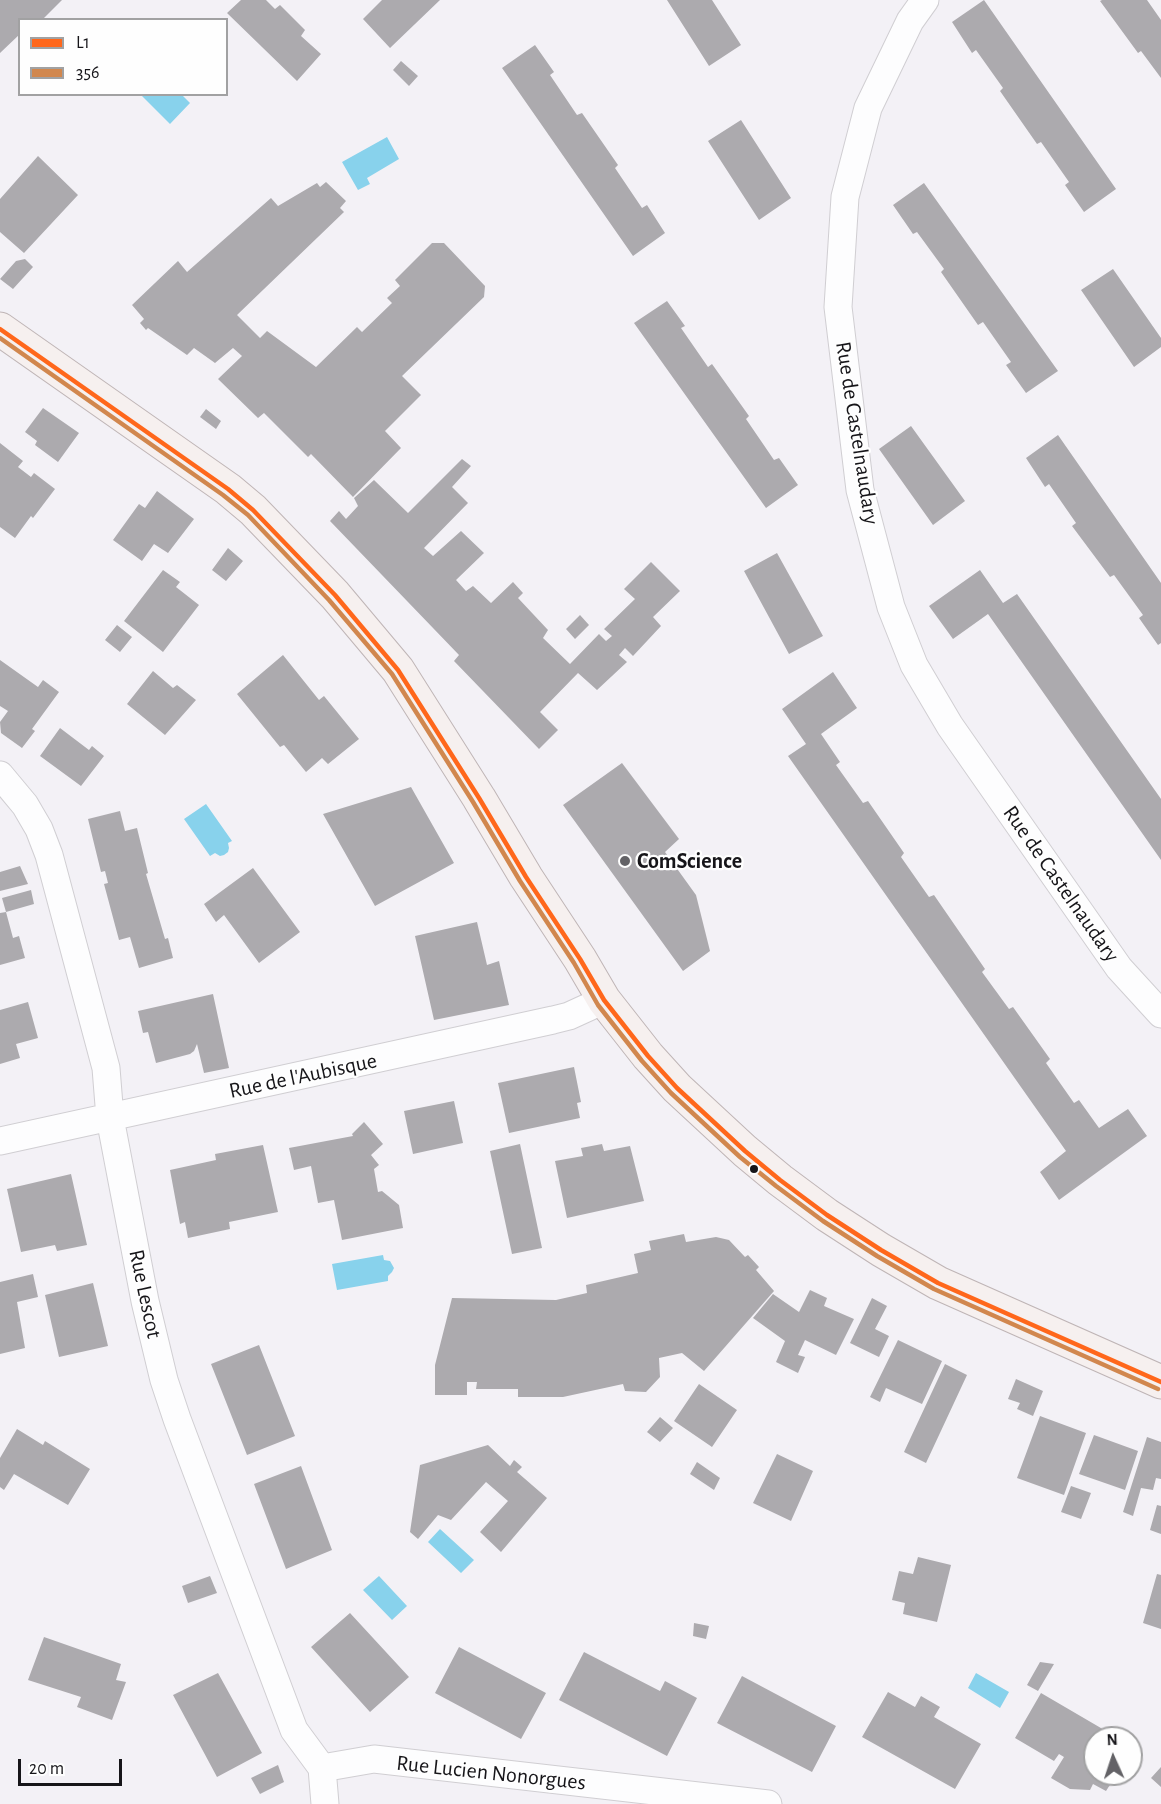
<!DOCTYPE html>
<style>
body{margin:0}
#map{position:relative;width:1161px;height:1804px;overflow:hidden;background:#f3f1f6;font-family:"Alegreya Sans",sans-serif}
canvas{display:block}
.legend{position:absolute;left:18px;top:18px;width:210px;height:78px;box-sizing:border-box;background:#fefefe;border:2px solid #a1a1a2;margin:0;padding:8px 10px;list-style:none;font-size:18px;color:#161519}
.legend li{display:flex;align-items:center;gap:12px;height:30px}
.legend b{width:30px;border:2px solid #a1a1a2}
.north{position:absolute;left:1083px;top:1726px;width:60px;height:60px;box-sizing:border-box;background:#fefefe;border:2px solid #a1a1a2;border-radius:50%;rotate:357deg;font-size:16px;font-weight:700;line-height:24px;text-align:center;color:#161519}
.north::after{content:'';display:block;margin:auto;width:21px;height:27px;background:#636266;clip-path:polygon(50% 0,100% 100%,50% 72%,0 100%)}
.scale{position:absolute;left:18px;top:1759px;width:104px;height:27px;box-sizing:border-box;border:3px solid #161519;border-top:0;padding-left:8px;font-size:18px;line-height:21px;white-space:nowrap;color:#161519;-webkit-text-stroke:4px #fefefe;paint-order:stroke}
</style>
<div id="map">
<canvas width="1161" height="1804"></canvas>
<ul class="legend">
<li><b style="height:8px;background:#ff671b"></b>L1</li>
<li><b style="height:8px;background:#d1874e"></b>356</li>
</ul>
<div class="north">N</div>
<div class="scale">20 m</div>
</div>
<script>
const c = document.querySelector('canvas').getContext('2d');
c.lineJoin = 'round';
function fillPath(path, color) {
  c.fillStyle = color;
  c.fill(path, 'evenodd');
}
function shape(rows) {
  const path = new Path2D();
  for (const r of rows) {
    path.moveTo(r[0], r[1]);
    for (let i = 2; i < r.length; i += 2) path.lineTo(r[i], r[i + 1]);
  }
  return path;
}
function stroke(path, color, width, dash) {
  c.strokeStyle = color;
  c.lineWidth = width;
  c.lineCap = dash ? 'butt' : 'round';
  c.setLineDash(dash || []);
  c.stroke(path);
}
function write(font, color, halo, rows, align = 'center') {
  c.font = font + ' "Alegreya Sans",sans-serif';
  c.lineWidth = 4.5;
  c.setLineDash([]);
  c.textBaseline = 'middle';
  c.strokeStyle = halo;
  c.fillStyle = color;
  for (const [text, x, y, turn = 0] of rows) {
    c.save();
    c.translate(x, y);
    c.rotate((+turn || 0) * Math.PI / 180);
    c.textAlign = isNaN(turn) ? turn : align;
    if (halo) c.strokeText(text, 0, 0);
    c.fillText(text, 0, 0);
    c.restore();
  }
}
fillPath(shape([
 [141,95,182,95,190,103,170,124],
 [387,137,399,159,367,178,370,184,358,190,342,162],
 [206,804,232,841,228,843,229,848,228,852,224,855,220,856,215,853,210,856,184,819],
 [383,1255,384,1260,390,1261,394,1268,392,1272,388,1276,388,1281,337,1290,332,1264],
 [440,1529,474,1560,461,1573,428,1542],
 [379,1576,407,1606,392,1620,363,1590],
 [976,1673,1009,1692,1000,1708,968,1688]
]), '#88d2ec');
fillPath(shape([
 [0,0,62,0,42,20,20,20,20,34,0,53],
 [241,0,266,0,275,9,280,5,305,30,301,36,321,54,297,81,227,13],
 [382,0,440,0,390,48,363,19],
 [667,0,712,0,741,45,709,66],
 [984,0,1116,189,1084,212,1065,185,1069,182,1041,142,1037,144,1000,91,1003,88,976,50,972,53,952,22],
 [1102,0,1147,0,1161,20,1161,78,1141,51,1138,53,1100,1],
 [535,45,554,72,550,75,577,115,582,113,618,165,615,168,642,208,647,205,665,233,633,256,502,68],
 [401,61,418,76,409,86,393,70],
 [741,120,791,198,759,220,708,141],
 [38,156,78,195,24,253,0,232,0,199],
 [326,182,346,201,340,208,344,212,237,315,260,338,267,331,316,367,357,327,362,332,392,303,387,298,400,286,395,280,432,243,444,243,485,286,484,297,402,376,421,395,385,431,401,448,353,497,311,454,308,457,264,413,258,418,218,379,242,356,233,348,215,363,194,348,187,355,148,328,146,330,140,323,144,319,132,305,178,261,187,272,271,198,278,206,317,183,320,187],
 [924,183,1058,371,1026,393,1006,365,1011,362,983,322,978,325,941,272,944,269,917,232,913,234,893,205],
 [25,259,33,267,13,289,0,279,16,261],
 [1113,269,1161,338,1161,347,1134,367,1081,290],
 [667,301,685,326,681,328,708,367,712,364,749,416,746,419,774,460,779,458,798,485,766,508,634,323],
 [43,408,79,433,58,462,35,445,37,441,25,432],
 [206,409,221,421,216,429,200,417],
 [911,426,965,501,933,525,879,449],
 [1058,435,1161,583,1161,643,1158,645,1139,618,1143,615,1114,575,1110,577,1072,526,1076,523,1049,484,1045,487,1026,458],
 [0,443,23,461,18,467,31,477,34,473,55,489,33,518,31,516,15,538,0,527],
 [462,459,471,466,452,487,468,503,424,548,433,556,461,531,484,553,456,580,466,591,473,586,491,603,513,582,523,593,518,598,548,630,543,638,570,664,599,634,606,641,612,636,604,629,635,599,624,589,651,562,680,591,653,617,661,626,633,656,625,648,619,655,627,662,597,690,578,673,540,712,558,730,539,749,454,661,459,655,330,521,339,511,346,519,358,506,354,498,374,480,408,513],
 [157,491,194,519,168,553,154,544,142,561,113,540,139,504,145,508],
 [228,548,243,561,226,581,212,570],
 [777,553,823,636,789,654,744,571],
 [163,570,180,582,176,587,199,605,163,652,124,621],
 [980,570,1003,603,1017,594,1161,799,1161,860,988,614,953,639,929,606],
 [580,615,589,625,575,639,566,629],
 [117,625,132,637,120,652,105,640],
 [283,655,319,700,324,696,359,739,328,764,322,758,306,772,284,745,280,747,237,694],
 [0,660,38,687,43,680,59,692,32,729,35,731,22,748,1,733,0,722,8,711,0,706],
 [153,671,173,688,177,685,196,700,165,735,127,704],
 [833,672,857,708,821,734,840,762,836,765,863,803,868,801,904,853,901,857,929,897,934,895,985,969,982,972,1009,1009,1013,1007,1050,1059,1046,1063,1074,1103,1079,1100,1099,1128,1128,1109,1147,1136,1059,1200,1040,1172,1066,1151,788,756,806,744,782,709],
 [60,728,89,750,92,746,104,756,81,786,40,756],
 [622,763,679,839,665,852,696,895,710,951,683,971,563,805],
 [411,787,454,863,375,906,323,814],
 [120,811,125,831,137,828,148,873,146,874,165,939,168,938,173,958,139,968,130,937,119,940,104,884,108,883,105,871,101,872,88,819],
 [20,866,28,884,0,891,0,872],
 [253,868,300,932,259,963,224,915,216,922,204,904],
 [31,890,34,904,6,912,2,898],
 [6,912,13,938,19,936,25,958,0,965,0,913],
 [477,922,487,965,499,961,509,1005,434,1020,415,936],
 [213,994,229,1068,204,1073,197,1044,194,1051,190,1054,156,1063,148,1032,143,1033,138,1011],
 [28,1002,38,1038,16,1044,20,1058,0,1064,0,1010],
 [574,1067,581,1102,577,1103,580,1118,509,1133,498,1083],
 [454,1101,463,1143,413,1154,404,1111],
 [364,1122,383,1144,371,1155,379,1165,374,1169,378,1192,382,1191,399,1205,403,1228,342,1240,334,1200,318,1203,311,1166,294,1170,289,1148,353,1136,352,1134],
 [520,1144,542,1248,512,1254,490,1151],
 [602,1144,604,1151,630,1146,644,1201,567,1218,555,1161,583,1156,581,1148],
 [263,1145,278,1212,229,1222,230,1229,188,1238,185,1222,180,1224,170,1170,216,1160,215,1154],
 [71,1174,87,1245,57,1251,55,1245,21,1252,7,1189],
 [684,1234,686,1242,716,1237,729,1240,745,1257,748,1255,759,1267,756,1270,774,1291,704,1371,682,1353,659,1358,660,1377,646,1392,625,1391,623,1384,563,1397,518,1397,518,1389,476,1389,477,1382,467,1382,467,1395,435,1395,435,1365,452,1298,556,1300,587,1293,586,1285,638,1273,634,1254,651,1250,649,1241],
 [33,1274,38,1297,17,1302,25,1348,0,1354,0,1282],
 [93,1283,108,1346,59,1357,45,1295],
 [810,1290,827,1298,824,1306,854,1319,836,1355,805,1340,798,1355,805,1357,798,1373,776,1362,785,1341,753,1318,773,1294,799,1312],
 [872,1298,887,1306,875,1329,889,1336,879,1357,850,1343],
 [898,1340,942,1361,922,1404,886,1388,880,1402,870,1397],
 [259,1345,295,1436,247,1455,211,1364],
 [945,1364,967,1375,926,1463,904,1452],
 [1016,1379,1043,1391,1033,1416,1017,1409,1020,1403,1008,1399],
 [699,1384,737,1410,712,1447,674,1421],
 [1040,1416,1086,1433,1064,1495,1017,1478],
 [660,1417,673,1428,660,1442,647,1432],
 [17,1429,43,1445,45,1441,90,1469,68,1505,14,1474,4,1490,0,1487,0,1458],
 [1094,1435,1138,1451,1125,1490,1079,1474],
 [1147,1437,1161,1442,1161,1479,1156,1478,1153,1490,1141,1488,1133,1516,1123,1512],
 [488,1445,510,1466,514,1460,522,1467,517,1472,547,1498,501,1552,480,1532,508,1501,486,1482,451,1520,438,1515,418,1539,410,1532,420,1465],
 [777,1454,813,1471,791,1521,753,1503],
 [697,1462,720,1478,714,1490,690,1474],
 [301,1466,332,1550,286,1569,254,1484],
 [1071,1486,1091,1493,1081,1519,1061,1512],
 [1157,1505,1161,1506,1161,1534,1150,1530],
 [918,1557,951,1565,937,1622,903,1614,905,1603,892,1600,899,1571,913,1574],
 [1157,1574,1161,1575,1161,1629,1143,1623],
 [210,1576,217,1593,188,1603,182,1586],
 [350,1613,409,1677,370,1712,311,1647],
 [694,1623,709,1626,706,1639,693,1636],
 [44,1637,121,1664,116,1680,126,1682,112,1720,77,1707,81,1697,28,1680],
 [459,1647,546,1693,521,1739,435,1693],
 [584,1652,660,1691,665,1681,697,1698,667,1756,559,1700],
 [1040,1662,1054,1664,1038,1691,1027,1685],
 [218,1673,262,1753,217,1777,173,1695],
 [742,1676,836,1726,812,1772,717,1723],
 [888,1692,915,1707,921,1696,940,1707,934,1717,981,1744,955,1789,862,1737],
 [1041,1693,1118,1738,1095,1738,1095,1774,1117,1774,1106,1791,1093,1784,1090,1790,1070,1789,1051,1778,1064,1757,1059,1754,1054,1761,1015,1738],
 [278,1765,284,1782,260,1794,251,1778],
 [1161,1767,1161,1787,1151,1778]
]), '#acaaae');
const street = shape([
 [925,0,910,21,868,108,845,197,838,307,860,490,891,607,914,665,950,726,1119,968,1161,1014],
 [0,775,25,805,39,829,49,855,106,1068,110,1118,145,1301,164,1380,177,1419,294,1730,322,1768,325,1804],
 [0,1141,553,1020,569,1016,604,1000],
 [322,1768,374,1759,768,1804]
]);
const primary = shape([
 [0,329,228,489,253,510,335,595,398,670,479,798,526,877,580,959,604,1000,648,1056,677,1088,745,1151,780,1180,827,1215,881,1250,938,1283,1161,1382]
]);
stroke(street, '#d0ced2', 29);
stroke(primary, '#bfb5b6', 35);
stroke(street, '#fdfdfe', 27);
stroke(primary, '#f6f0ef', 33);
stroke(shape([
 [0,329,228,489,253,510,335,595,398,670,479,798,526,877,580,959,604,1000,648,1056,677,1088,745,1151,780,1180,827,1215,881,1250,938,1283,1161,1382]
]), '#ff671b', 4.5);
stroke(shape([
 [0,338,223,495,248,515,329,600,392,674,473,802,520,881,574,963,598,1005,642,1061,671,1093,740,1157,776,1186,823,1221,877,1256,934,1289,1158,1389]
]), '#d1874e', 4.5);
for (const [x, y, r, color] of [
 [625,861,6,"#636266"],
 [754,1169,5,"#161519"]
]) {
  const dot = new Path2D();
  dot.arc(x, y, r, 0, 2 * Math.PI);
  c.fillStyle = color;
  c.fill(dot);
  stroke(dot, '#fefefe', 2);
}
write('22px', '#161519', '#fefefe', [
 ["Rue de Castelnaudary",857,433,81],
 ["Rue de Castelnaudary",1061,884,55],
 ["Rue de l'Aubisque",303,1076,-12],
 ["Rue Lescot",145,1294,78],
 ["Rue Lucien Nonorgues",491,1773,6]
]);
write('bold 22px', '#161519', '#fefefe', [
 ["ComScience",637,861]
], 'left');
</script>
